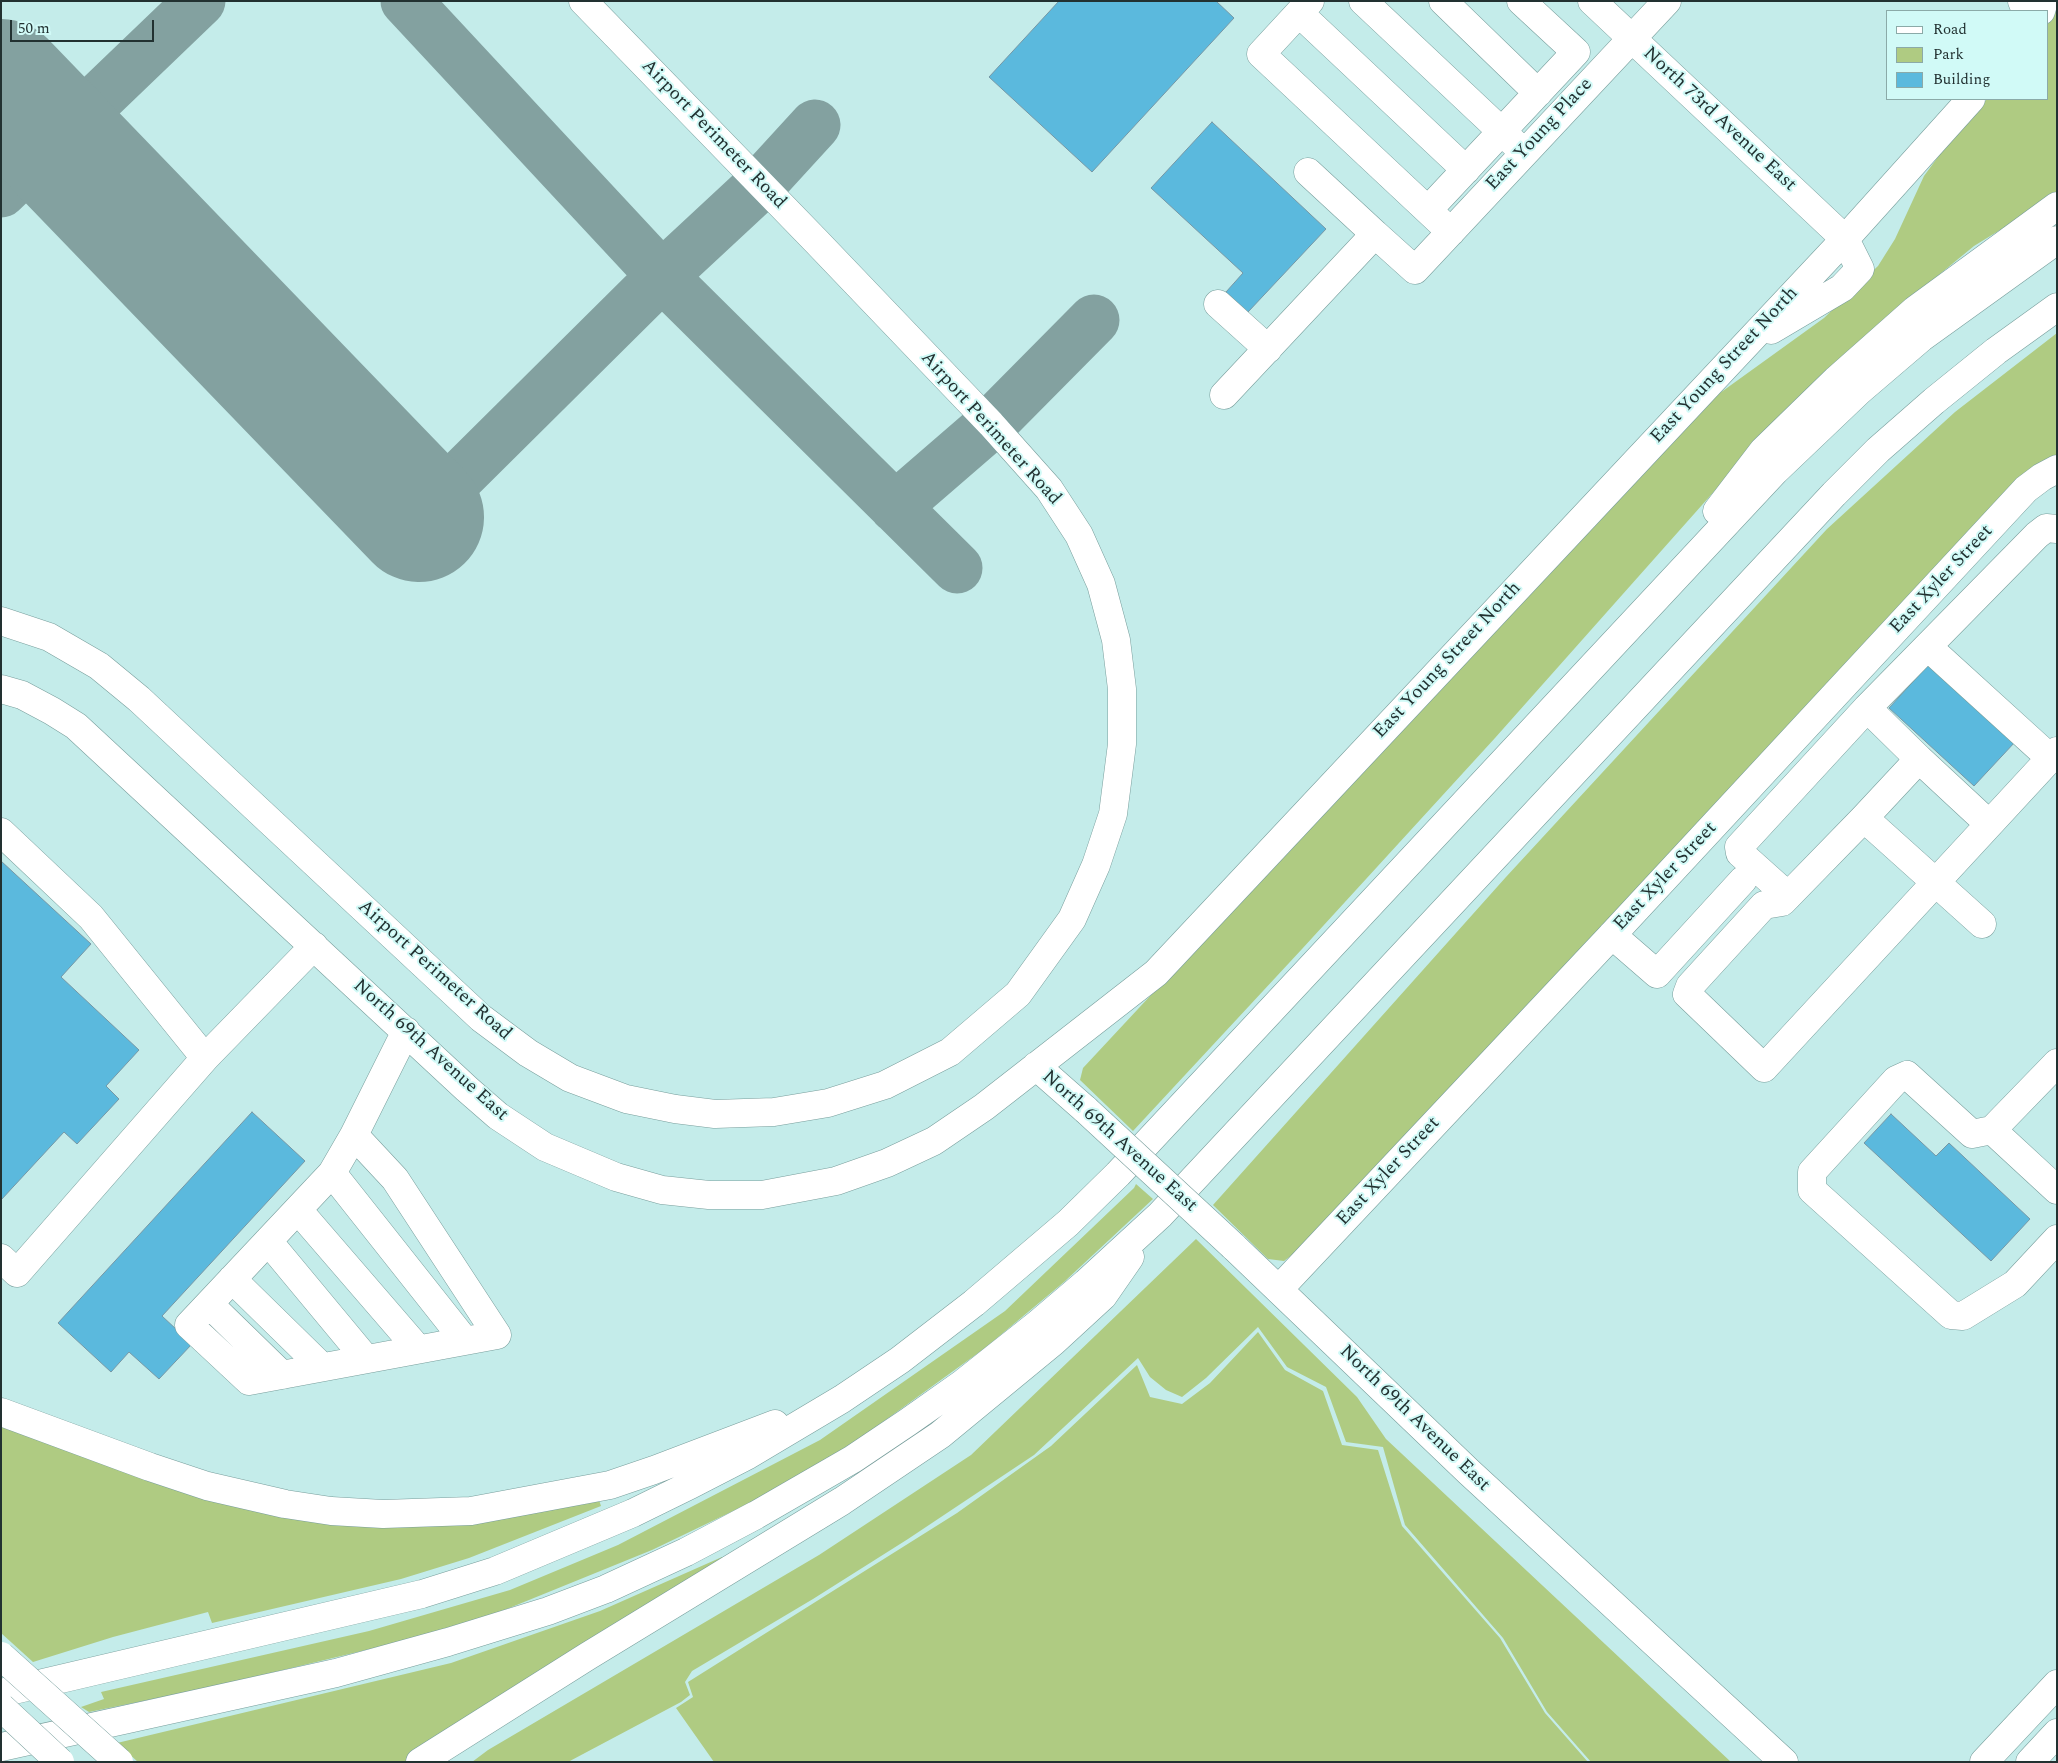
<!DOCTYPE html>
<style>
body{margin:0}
#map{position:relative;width:2058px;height:1763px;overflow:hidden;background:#c4ecea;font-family:Spectral,serif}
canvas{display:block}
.frame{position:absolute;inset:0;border:2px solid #223131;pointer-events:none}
.legend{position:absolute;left:1886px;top:10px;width:162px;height:90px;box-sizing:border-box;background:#d1faf7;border:1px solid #8baaa8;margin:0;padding:6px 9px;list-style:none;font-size:15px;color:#223131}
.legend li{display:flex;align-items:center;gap:10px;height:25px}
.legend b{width:25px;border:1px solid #8baaa8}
.scale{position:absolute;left:10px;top:20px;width:144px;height:22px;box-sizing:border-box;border:2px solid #223131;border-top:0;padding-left:6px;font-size:15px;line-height:18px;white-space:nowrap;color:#223131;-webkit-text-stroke:4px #d1faf7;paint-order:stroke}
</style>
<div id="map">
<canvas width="2058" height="1763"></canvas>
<div class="frame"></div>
<ul class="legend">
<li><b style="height:6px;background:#fff"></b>Road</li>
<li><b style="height:14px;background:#afcb82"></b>Park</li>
<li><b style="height:14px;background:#5bb9dd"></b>Building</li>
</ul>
<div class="scale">50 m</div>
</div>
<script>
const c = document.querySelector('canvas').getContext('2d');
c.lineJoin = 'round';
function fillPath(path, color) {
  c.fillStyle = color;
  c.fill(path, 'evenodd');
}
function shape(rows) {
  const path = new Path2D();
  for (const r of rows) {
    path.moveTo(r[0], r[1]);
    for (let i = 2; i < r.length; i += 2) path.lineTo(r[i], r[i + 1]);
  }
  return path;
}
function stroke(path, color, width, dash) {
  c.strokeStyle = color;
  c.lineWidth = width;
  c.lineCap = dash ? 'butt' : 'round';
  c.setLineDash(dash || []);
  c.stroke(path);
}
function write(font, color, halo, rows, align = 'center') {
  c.font = font + ' Spectral,serif';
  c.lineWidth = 4;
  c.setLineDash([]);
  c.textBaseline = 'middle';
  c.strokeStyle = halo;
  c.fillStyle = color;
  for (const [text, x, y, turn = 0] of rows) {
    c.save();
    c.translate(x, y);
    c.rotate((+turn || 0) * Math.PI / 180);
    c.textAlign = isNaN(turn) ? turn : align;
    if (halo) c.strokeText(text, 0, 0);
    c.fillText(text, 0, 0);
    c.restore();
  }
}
fillPath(shape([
 [2057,4,2057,195,1974,246,1918,292,1856,344,1750,451,1495,738,1302,949,1133,1131,1080,1080,1083,1068,1695,411,1824,318,1878,266,1895,239,1924,176,1954,135,1987,99,2047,99,2047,26],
 [2057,333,2057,457,1304,1246,1284,1261,1268,1259,1213,1205,1506,877,1827,529,1955,412],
 [1136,1184,1153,1199,1064,1282,985,1348,858,1440,754,1501,652,1550,497,1613,399,1642,217,1686,89,1712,81,1707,104,1699,101,1692,369,1631,510,1590,618,1545,820,1440,1005,1311,1134,1188],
 [1196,1239,1357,1397,1386,1439,1731,1762,1591,1762,1547,1712,1503,1638,1405,1525,1383,1447,1346,1442,1326,1387,1287,1367,1258,1327,1206,1378,1182,1397,1166,1390,1150,1377,1138,1358,1034,1455,908,1539,813,1599,692,1671,685,1682,690,1695,681,1702,568,1762,472,1762,488,1750,819,1555,971,1455],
 [1258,1332,1285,1370,1323,1391,1342,1445,1378,1450,1402,1526,1500,1638,1545,1713,1588,1762,714,1762,676,1708,693,1697,688,1682,957,1513,1051,1446,1137,1365,1150,1397,1182,1404,1210,1383],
 [1,1425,268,1511,598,1497,601,1506,469,1558,401,1579,212,1623,208,1612,113,1637,33,1662,1,1633],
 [722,1557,724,1563,407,1762,138,1762,117,1743,451,1663,600,1611]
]), '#afcb82');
stroke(shape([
 [406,1,662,276,957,568],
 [1,192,200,1],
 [895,507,991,424,1094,320],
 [419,517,662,276,761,184,815,125]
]), '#83a1a0', 51);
stroke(shape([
 [1,84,419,517]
]), '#83a1a0', 130);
const building = shape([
 [1059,1,1216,1,1234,18,1092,172,989,77,1059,1],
 [1212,122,1326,229,1248,312,1226,292,1243,273,1151,188,1212,122],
 [1930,663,2015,742,1974,786,1889,708,1930,663],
 [1,861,91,944,61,977,139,1050,106,1086,119,1099,77,1144,64,1132,1,1200,1,861],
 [252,1112,305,1161,162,1316,192,1344,159,1379,129,1352,111,1372,58,1323,252,1112],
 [1891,1114,1936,1156,1949,1143,2030,1219,1991,1261,1864,1143,1891,1114]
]);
fillPath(building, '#5bb9dd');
stroke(building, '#7697a5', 1);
const minor = shape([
 [1310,1,1261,54,1451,232],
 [1363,1,1515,144],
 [1443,1,1538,93],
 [1592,1,1845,239,1860,269,1842,288,1771,330],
 [2041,11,2044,1],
 [1299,13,1466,170],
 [1428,210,1576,52,1521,1],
 [1375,234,1415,270,1667,1],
 [1218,304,1268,349],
 [1224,395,1375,234,1308,172],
 [1,621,49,637,99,666,139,699,481,1018,528,1053,570,1078,626,1099,675,1109,715,1114,774,1112,828,1103,885,1085,950,1052,1018,994,1072,919,1096,865,1113,814,1122,744,1122,689,1116,640,1101,584,1079,535,1049,489,991,424,816,241,583,1],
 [1928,647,2050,758],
 [1,689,22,695,52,711,76,726,467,1089,498,1116,545,1147,616,1177,662,1190,709,1195,762,1195,836,1181,887,1163,934,1141,984,1107,1156,973,1845,239,1971,99],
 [1867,708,2037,535,2046,528,2057,529],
 [1919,759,1989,824],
 [1864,818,1982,924],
 [1,832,91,917,205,1058,17,1273,1,1258],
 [1788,896,1740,853,1739,847,1867,708,1919,759,1864,818,1788,896,1782,902,1764,905,1690,986,1687,994,1764,1068,2057,751],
 [1612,935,1657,974,1743,880],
 [205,1058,314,946],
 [2057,1063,1992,1130,1972,1134,1907,1075,1896,1080,1812,1172,1812,1190,1951,1315,1963,1316,2015,1284,2057,1239],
 [1036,1066,1086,1110],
 [1992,1130,2057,1190],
 [354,1135,395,1179,497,1335,249,1381,189,1325,332,1173,354,1135,406,1031],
 [332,1173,465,1341],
 [298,1210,418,1349],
 [268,1241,366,1359],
 [1233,1246,1469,1472,1784,1762],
 [232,1279,322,1367],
 [1279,1289,1612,935,2026,489,2042,477,2057,469],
 [209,1304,282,1375]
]);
const major = shape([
 [2022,1,2026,11],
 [1984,1762,2057,1684],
 [2030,1762,2057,1733]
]);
const highway = shape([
 [1717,511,1763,451,1836,380,1915,310,2057,206],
 [1,1412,150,1467,207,1486,285,1504,331,1511,383,1514,471,1511,610,1485,654,1470,775,1424],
 [1,1693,422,1594,495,1571,633,1513,690,1485,748,1455,842,1399,900,1360,974,1303,1068,1223,1118,1174,1775,471,1859,391,1921,338,2057,240],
 [1,1747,336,1673,448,1642,548,1611,606,1589,686,1552,756,1515,853,1459,908,1422,962,1384,1039,1323,1086,1283,1160,1215,1834,494,1878,450,1934,401,1996,351,2057,307],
 [420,1762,588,1656,842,1501,940,1435,1053,1342,1103,1296,1130,1257]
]);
stroke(minor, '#789e9c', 29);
stroke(major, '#789e9c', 29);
stroke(highway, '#789e9c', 29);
stroke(minor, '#fff', 28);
stroke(major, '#fff', 28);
stroke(highway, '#fff', 28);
const minorBridge = shape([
 [1086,1110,1233,1246]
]);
const majorBridge = shape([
 [1,1656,119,1762],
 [1,1707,60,1762]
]);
stroke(minorBridge, '#789e9c', 29, []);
stroke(majorBridge, '#789e9c', 29, []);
stroke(minorBridge, '#fff', 28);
stroke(majorBridge, '#fff', 28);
write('19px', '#223131', '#d1faf7', [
 ["North 73rd Avenue East",1719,120,43],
 ["Airport Perimeter Road",713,135,46],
 ["East Young Place",1540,135,-47],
 ["East Young Street North",1725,366,-47],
 ["Airport Perimeter Road",990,429,48],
 ["East Xyler Street",1942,580,-47],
 ["East Young Street North",1448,661,-47],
 ["East Xyler Street",1666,877,-47],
 ["Airport Perimeter Road",434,971,42],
 ["North 69th Avenue East",430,1051,42],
 ["North 69th Avenue East",1119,1142,42],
 ["East Xyler Street",1389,1172,-47],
 ["North 69th Avenue East",1414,1419,44]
]);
</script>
